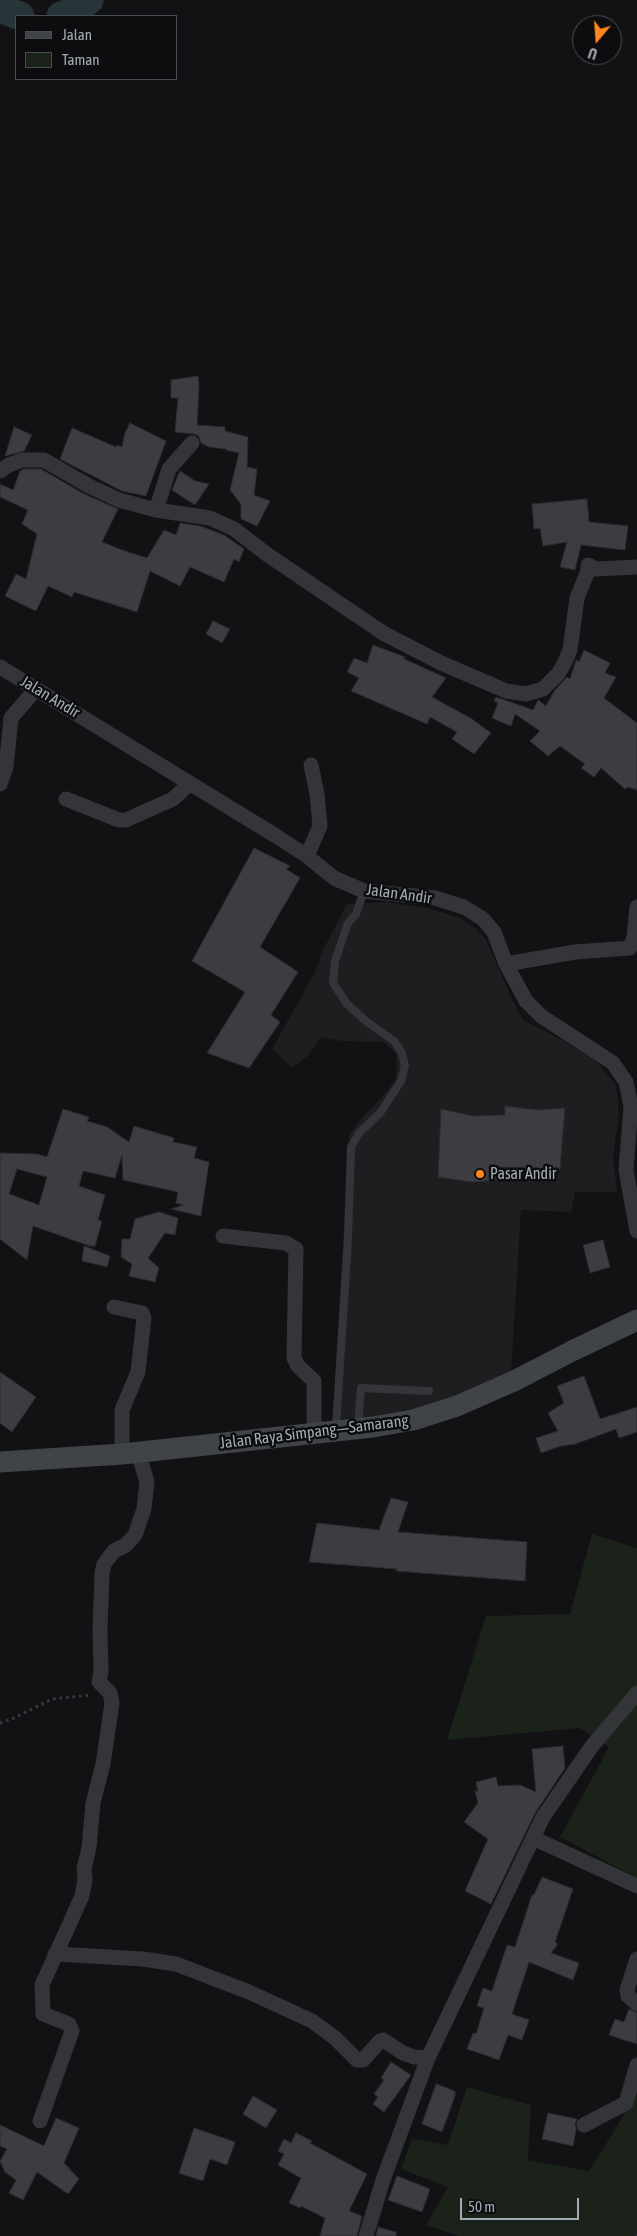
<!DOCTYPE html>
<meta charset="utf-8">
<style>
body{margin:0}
#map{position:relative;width:637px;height:2236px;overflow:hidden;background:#121214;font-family:"Asap Condensed",sans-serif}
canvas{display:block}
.legend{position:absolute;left:15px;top:15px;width:162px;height:65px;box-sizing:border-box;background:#0d0d0f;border:1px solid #494d51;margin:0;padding:6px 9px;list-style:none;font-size:15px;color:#a2acb5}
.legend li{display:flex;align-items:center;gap:10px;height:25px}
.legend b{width:25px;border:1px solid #494d51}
.north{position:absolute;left:572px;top:15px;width:50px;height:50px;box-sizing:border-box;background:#0d0d0f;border:1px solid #494d51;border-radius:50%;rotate:198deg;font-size:14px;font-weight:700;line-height:20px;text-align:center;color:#a2acb5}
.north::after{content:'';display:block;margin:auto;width:18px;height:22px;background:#ff871e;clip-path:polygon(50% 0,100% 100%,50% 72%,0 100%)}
.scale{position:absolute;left:460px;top:2198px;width:119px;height:22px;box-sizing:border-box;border:2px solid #a2acb5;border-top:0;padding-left:6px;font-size:15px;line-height:18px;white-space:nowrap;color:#a2acb5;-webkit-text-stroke:4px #0d0d0f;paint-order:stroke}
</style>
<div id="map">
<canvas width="637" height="2236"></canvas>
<ul class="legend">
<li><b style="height:6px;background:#404449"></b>Jalan</li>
<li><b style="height:14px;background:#1a221a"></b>Taman</li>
</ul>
<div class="north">U</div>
<div class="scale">50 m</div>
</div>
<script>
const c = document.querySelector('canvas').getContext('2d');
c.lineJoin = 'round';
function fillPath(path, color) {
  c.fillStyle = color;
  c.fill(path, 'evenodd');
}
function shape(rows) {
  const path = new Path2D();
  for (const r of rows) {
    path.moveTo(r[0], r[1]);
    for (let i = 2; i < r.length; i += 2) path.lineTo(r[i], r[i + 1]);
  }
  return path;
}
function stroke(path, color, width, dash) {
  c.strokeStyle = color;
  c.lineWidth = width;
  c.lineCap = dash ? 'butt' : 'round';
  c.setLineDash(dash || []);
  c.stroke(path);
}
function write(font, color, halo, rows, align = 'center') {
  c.font = font + ' "Asap Condensed",sans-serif';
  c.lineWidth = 5;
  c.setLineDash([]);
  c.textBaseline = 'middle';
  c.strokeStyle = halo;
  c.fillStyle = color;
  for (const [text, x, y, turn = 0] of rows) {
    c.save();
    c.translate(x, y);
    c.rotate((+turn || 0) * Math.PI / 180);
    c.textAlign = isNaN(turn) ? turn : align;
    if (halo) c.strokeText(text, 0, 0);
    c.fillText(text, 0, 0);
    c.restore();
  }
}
fillPath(shape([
 [388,902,432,909,460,918,475,928,485,938,513,1001,523,1020,564,1041,596,1061,616,1085,619,1117,613,1155,617,1192,575,1192,571,1212,521,1210,511,1372,453,1398,410,1411,372,1417,333,1419,349,1135,359,1121,379,1100,395,1081,397,1066,396,1054,384,1042,342,1041,321,1037,308,1056,292,1068,272,1049,314,974,324,948,347,904]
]), '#1e1e21');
fillPath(shape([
 [592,1534,637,1548,637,1878,560,1837,609,1747,580,1728,447,1740,486,1616,570,1614],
 [467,2087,531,2105,528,2160,589,2171,637,2094,637,2236,459,2236,426,2225,448,2187,401,2169,412,2139,448,2145]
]), '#1a221a');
stroke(shape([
 [0,6,1,9,20,16],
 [61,16,74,11,89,0]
]), '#273438', 29);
const building = shape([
 [198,376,199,387,197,425,225,427,225,431,248,437,247,467,257,469,254,495,270,501,257,526,241,519,241,504,230,490,239,453,226,450,226,449,209,447,201,443,199,436,194,434,175,432,178,398,171,398,171,380,198,376],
 [130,423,166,441,146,496,122,491,60,459,72,428,116,447,117,445,122,447,125,433,130,423],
 [14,427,32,435,24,451,5,456,14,427],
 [24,469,41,469,84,494,118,509,102,542,122,550,147,558,164,530,176,535,180,523,200,526,224,535,244,549,239,562,234,559,224,582,190,567,180,586,150,571,137,612,74,592,72,597,48,586,36,611,5,596,16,574,26,579,37,534,22,524,28,510,0,497,0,484,13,490,20,471,24,469],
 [180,471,195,481,209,484,195,505,172,490,180,471],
 [587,499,589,522,628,526,625,550,581,545,575,570,560,567,567,542,543,546,540,528,534,529,532,504,587,499],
 [213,621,230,629,222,643,206,634,213,621],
 [373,645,405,657,404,659,446,678,432,697,472,719,491,733,474,754,452,739,457,732,430,717,427,724,351,691,359,678,347,672,354,658,367,663,373,645],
 [584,650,610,663,605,673,616,677,604,698,637,723,637,790,628,787,625,789,601,768,594,777,581,768,585,764,560,746,548,756,530,741,540,731,515,714,511,726,492,718,498,703,494,701,496,697,533,710,538,700,546,706,555,690,567,677,570,679,576,660,579,662,584,650],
 [254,848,290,866,286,869,300,878,260,947,298,972,271,1015,280,1022,249,1068,207,1053,245,992,192,961,254,848],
 [505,1106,537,1110,565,1108,560,1169,498,1167,497,1180,472,1182,438,1177,441,1109,473,1116,505,1115,505,1106],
 [63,1109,89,1117,87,1121,107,1127,129,1142,134,1126,174,1138,173,1142,197,1147,194,1158,209,1162,201,1216,171,1209,184,1205,176,1203,178,1192,123,1180,122,1155,115,1178,83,1171,79,1186,105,1195,98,1220,102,1221,95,1246,90,1246,33,1226,27,1260,0,1239,0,1153,37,1154,47,1157,63,1109],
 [17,1169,47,1177,39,1205,9,1194,17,1169],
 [159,1212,178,1218,175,1235,165,1233,148,1258,159,1268,155,1282,129,1276,132,1264,121,1257,122,1239,130,1239,135,1219,159,1212],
 [603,1240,610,1267,590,1273,583,1245,603,1240],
 [84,1246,110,1256,107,1267,82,1261,84,1246],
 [0,1372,36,1397,12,1432,0,1423,0,1372],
 [584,1376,600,1419,637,1407,637,1432,619,1438,616,1429,575,1444,561,1446,541,1453,536,1438,558,1431,548,1413,564,1403,557,1386,584,1376],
 [391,1498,408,1502,398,1532,527,1542,525,1581,396,1571,397,1569,309,1562,317,1523,379,1530,391,1498],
 [563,1746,565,1768,535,1813,491,1904,465,1891,488,1839,464,1822,478,1803,475,1791,478,1791,476,1782,496,1777,498,1786,520,1785,536,1792,532,1749,563,1746],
 [542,1877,573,1889,555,1942,558,1944,551,1953,579,1963,573,1980,529,1962,512,2014,529,2020,522,2040,508,2035,499,2060,467,2049,473,2033,476,2034,484,2008,477,2006,483,1988,492,1991,507,1945,515,1947,532,1895,534,1895,542,1877],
 [629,2009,637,2013,637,2044,609,2035,615,2019,624,2022,629,2009],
 [391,2062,411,2075,384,2112,373,2104,378,2097,374,2094,384,2080,381,2078,391,2062],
 [436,2084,455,2091,455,2096,442,2132,422,2124,436,2084],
 [253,2096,277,2110,266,2128,243,2114,253,2096],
 [548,2113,577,2119,575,2124,576,2130,573,2146,542,2139,548,2113],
 [56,2118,79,2128,64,2163,79,2179,68,2194,37,2172,23,2200,9,2193,16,2180,5,2172,0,2161,7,2149,0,2146,0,2125,44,2146,56,2118],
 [194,2128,235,2142,227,2165,210,2159,203,2181,179,2173,194,2128],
 [296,2133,312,2141,310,2143,367,2174,349,2211,362,2216,357,2236,320,2236,325,2218,301,2206,300,2208,289,2203,301,2178,278,2165,284,2154,278,2151,284,2139,291,2143,296,2133],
 [397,2176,430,2189,422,2212,388,2200,397,2176],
 [378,2227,396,2232,396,2236,376,2236,378,2227]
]);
fillPath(building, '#3c3d41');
stroke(building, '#2c2c30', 1);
stroke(shape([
 [0,1723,12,1719,52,1699,91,1695],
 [636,2236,637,2236]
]), '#383c40', 3, [2.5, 4]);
stroke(shape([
 [358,1426,361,1388,429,1391],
 [336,1428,348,1239,351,1147,359,1133,380,1113,401,1081,405,1066,402,1053,394,1041,367,1022,347,1004,333,983,335,961,348,923,356,914,364,891]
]), '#333539', 8);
stroke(shape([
 [0,471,9,465,22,460,44,460,89,486,119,500,156,510,210,518,234,529,268,555,383,633,441,663,490,684,506,691,526,694,543,689,558,674,564,664,570,650,577,598,588,571,588,565,596,569,637,567],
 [156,510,169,469,192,443],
 [0,667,276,836,307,856,334,878,364,891,435,898,464,907,483,919,494,932,506,964,526,1001,541,1016,613,1063,626,1082,631,1106,626,1170,637,1231],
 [0,784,6,767,11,718,36,689],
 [66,799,119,820,126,820,173,799,190,783],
 [307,856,320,826,317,794,311,765],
 [506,964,575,952,630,948,634,937,637,907],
 [223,1236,286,1243,296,1249,294,1358,298,1366,314,1381,314,1433],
 [114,1307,142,1313,144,1318,138,1372,122,1410,122,1454],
 [533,1838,637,1886],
 [55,1954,143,1959,176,1964,249,1992,312,2021,335,2038,357,2060,363,2060,380,2041,383,2040,403,2053,414,2057,428,2058],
 [637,1959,627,1990,628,1996,637,2004],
 [40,2121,72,2031,69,2024,43,2014,42,1985,82,1896,85,1880,84,1868,89,1848,93,1803,103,1764,112,1703,110,1693,99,1682,101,1672,100,1630,102,1573,104,1564,114,1551,126,1545,135,1535,144,1509,147,1482,138,1452],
 [584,2125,626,2103,637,2065],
 [366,2236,383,2180,428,2058,543,1817,592,1746,637,1693]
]), '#333539', 15);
stroke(shape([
 [0,1462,122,1454,373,1427,413,1420,457,1406,514,1381,572,1351,637,1320]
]), '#404449', 21);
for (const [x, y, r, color] of [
 [480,1174,5,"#ff871e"]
]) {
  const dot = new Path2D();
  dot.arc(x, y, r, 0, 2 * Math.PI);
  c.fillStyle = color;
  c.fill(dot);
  stroke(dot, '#0d0d0f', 2);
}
write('16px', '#a2acb5', '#0d0d0f', [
 ["Jalan Andir",50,697,31],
 ["Jalan Andir",399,894,8],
 ["Jalan Raya Simpang—Samarang",314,1432,-7]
]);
write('16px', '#a2acb5', '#0d0d0f', [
 ["Pasar Andir",490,1174]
], 'left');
</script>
